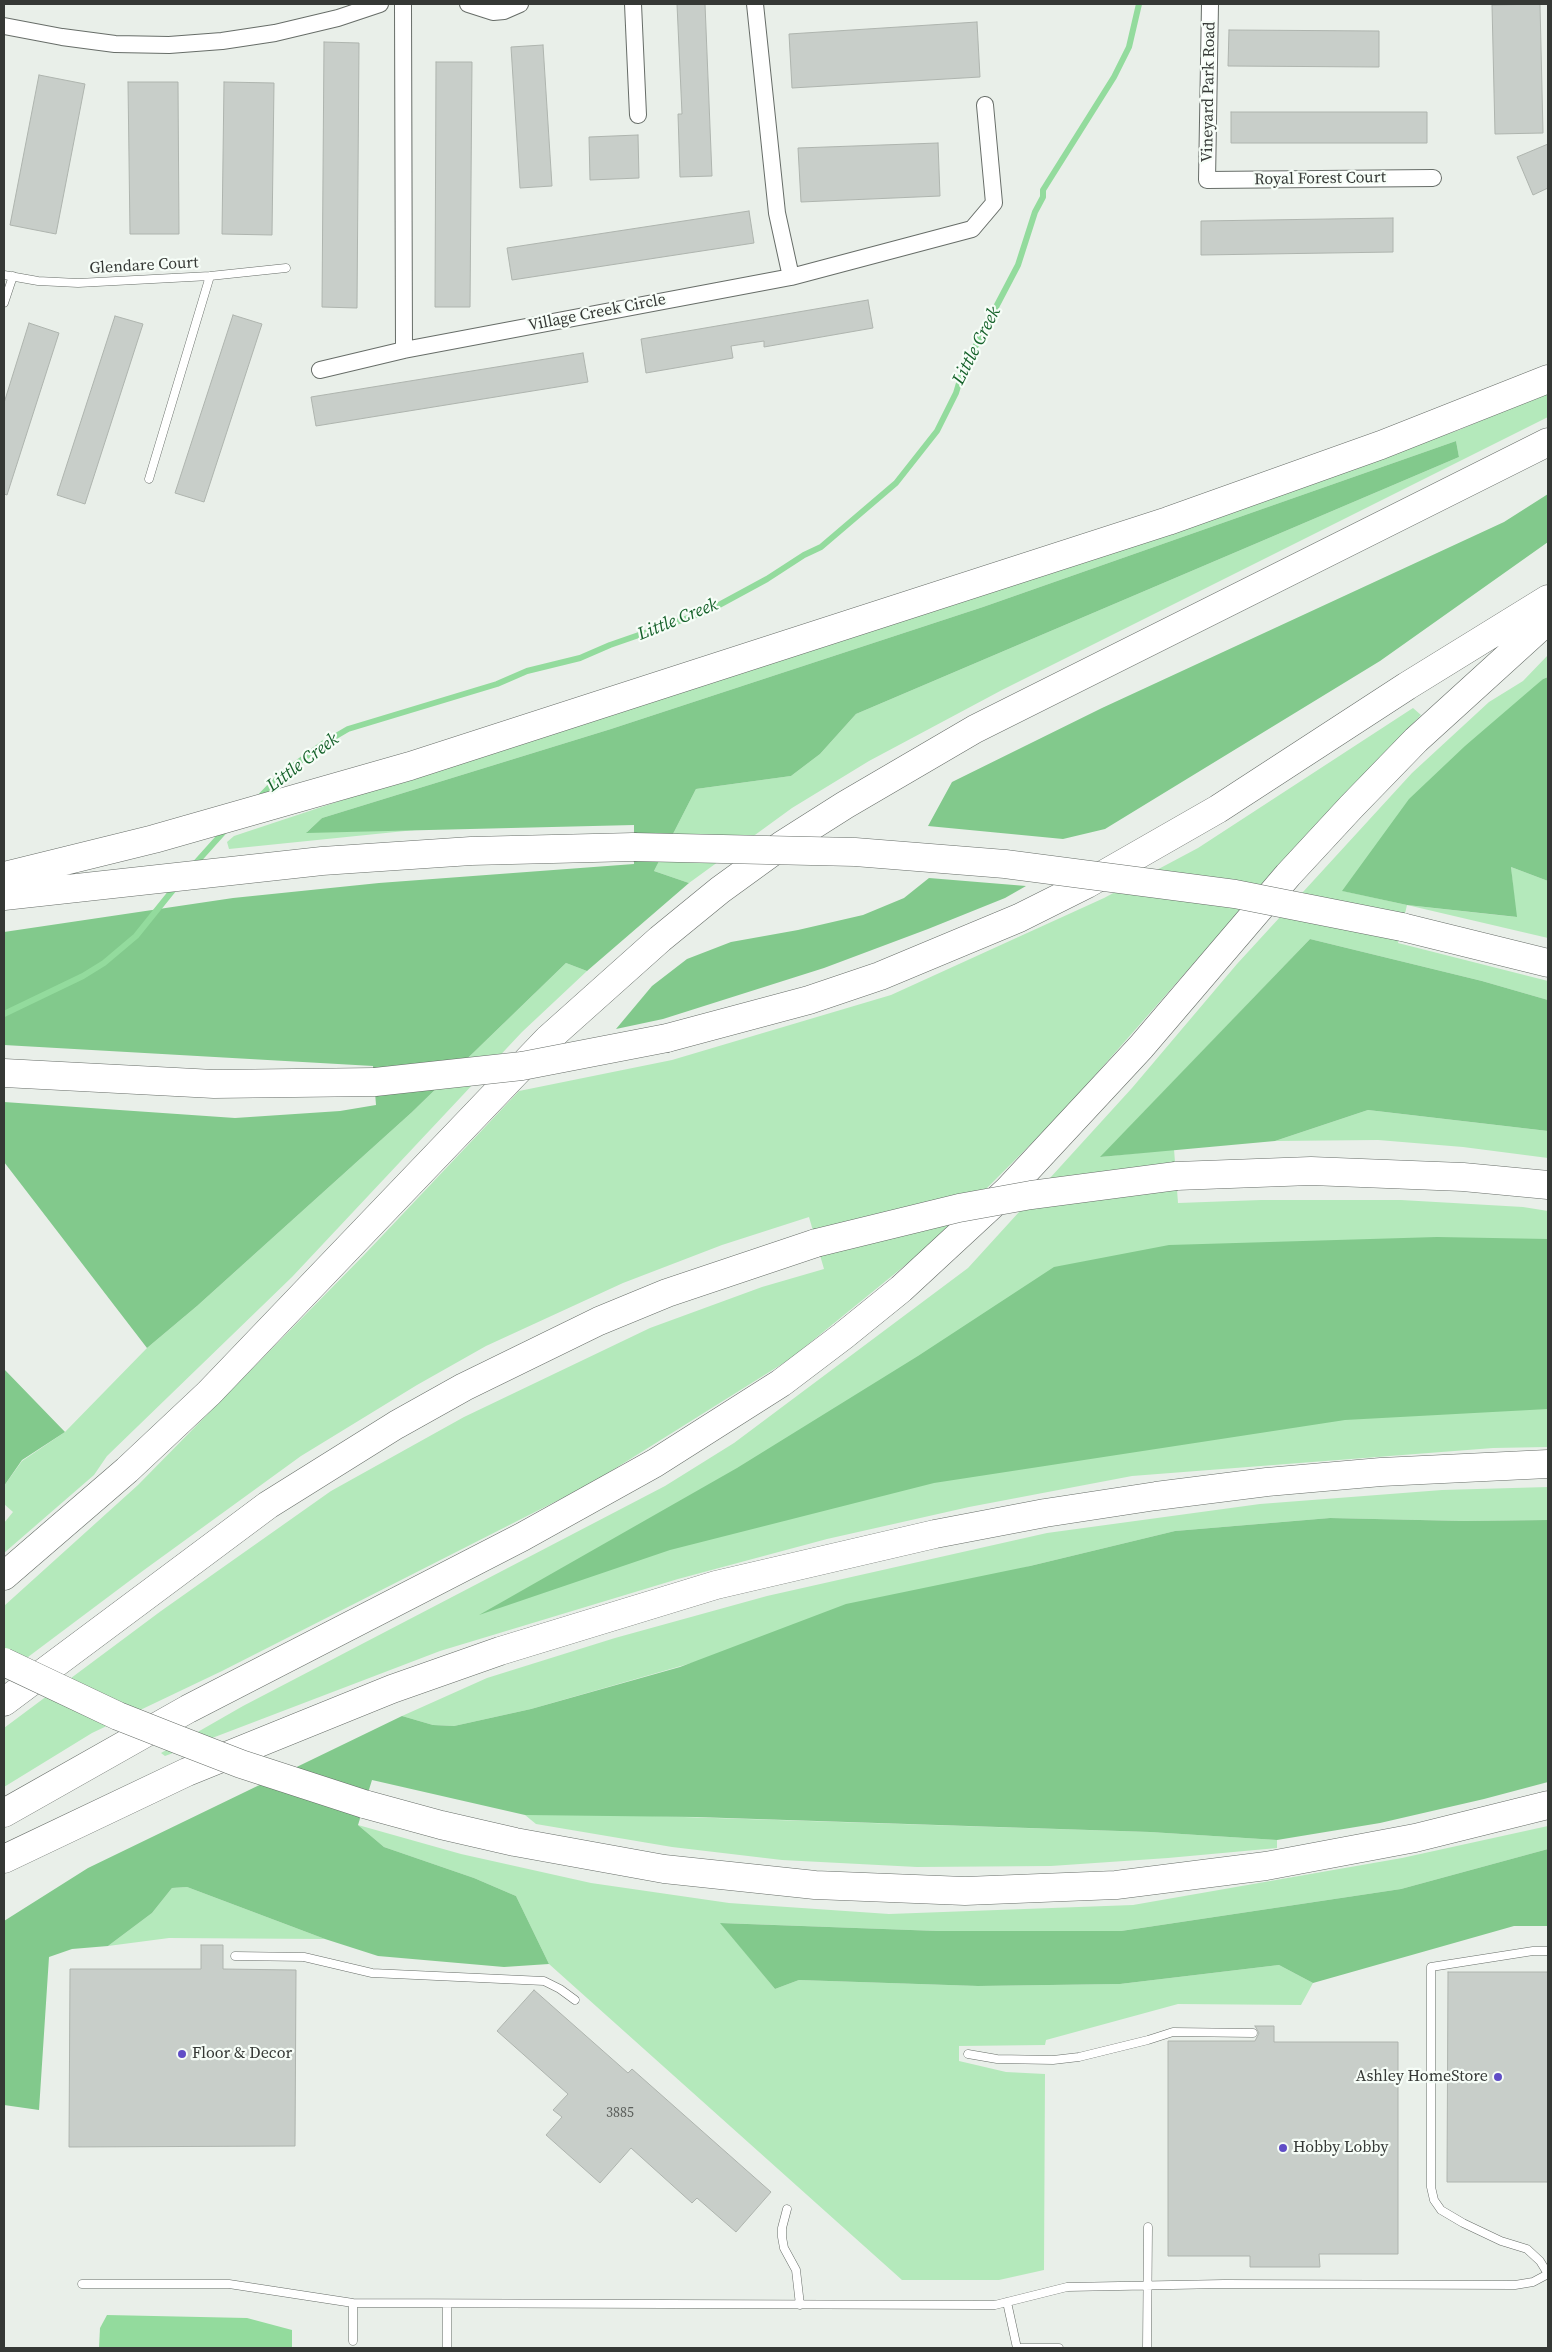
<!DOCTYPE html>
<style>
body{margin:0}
#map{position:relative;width:1552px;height:2352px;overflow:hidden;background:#e9efe9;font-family:"Source Serif 4",serif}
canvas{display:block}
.frame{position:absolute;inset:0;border:5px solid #353835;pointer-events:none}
</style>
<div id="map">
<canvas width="1552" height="2352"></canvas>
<div class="frame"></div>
</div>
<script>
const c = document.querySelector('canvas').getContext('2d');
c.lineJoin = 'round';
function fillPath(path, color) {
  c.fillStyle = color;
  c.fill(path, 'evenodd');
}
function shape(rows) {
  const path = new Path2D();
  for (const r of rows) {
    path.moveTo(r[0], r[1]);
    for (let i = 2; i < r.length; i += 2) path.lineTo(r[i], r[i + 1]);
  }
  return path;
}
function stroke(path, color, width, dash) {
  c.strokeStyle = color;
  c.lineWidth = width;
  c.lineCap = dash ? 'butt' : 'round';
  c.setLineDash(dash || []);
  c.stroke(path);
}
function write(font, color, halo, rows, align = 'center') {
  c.font = font + ' "Source Serif 4",serif';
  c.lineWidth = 4.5;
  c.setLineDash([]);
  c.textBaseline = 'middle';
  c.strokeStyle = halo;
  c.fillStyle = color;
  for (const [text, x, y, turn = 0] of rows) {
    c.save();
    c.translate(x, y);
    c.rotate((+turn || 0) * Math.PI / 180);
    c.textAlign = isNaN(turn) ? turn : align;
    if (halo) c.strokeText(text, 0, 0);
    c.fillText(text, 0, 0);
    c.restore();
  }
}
fillPath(shape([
 [1548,392,1548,417,1002,690,869,761,792,808,689,883,654,871,696,789,791,776,820,754,856,714,1459,457,1456,441,983,607,611,729,322,818,307,832,415,830,229,849,227,842,234,836,1459,430],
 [1548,655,1548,677,1543,679,1343,891,1407,905,1516,917,1511,867,1548,881,1548,938,1407,905,1398,943,1548,981,1548,1000,1482,981,1310,939,1101,1157,1174,1149,1178,1203,1261,1200,1401,1200,1523,1207,1548,1211,1548,1447,1493,1448,1132,1476,969,1507,827,1539,678,1579,440,1651,165,1756,161,1753,243,1706,665,1486,734,1443,968,1268,1132,1088,1237,964,1412,773,1489,702,1523,681],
 [1413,708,1421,715,1289,855,1061,1114,930,1245,790,1359,592,1483,222,1671,92,1733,4,1787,4,1728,161,1611,331,1491,464,1417,650,1328,762,1287,824,1269,809,1217,722,1245,623,1283,486,1346,417,1385,301,1456,144,1570,4,1675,4,1606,138,1485,364,1255,519,1091,672,1060,891,995,1104,898,1198,848],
 [566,963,587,971,522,1032,292,1277,107,1456,94,1475,4,1553,4,1523,13,1512,4,1504,4,1486,22,1461,65,1432,147,1348,197,1306,411,1113],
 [1368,1110,1548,1131,1548,1158,1463,1147,1378,1140,1275,1141],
 [1548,1487,1548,1520,1464,1521,1330,1518,1175,1531,1030,1566,531,1709,454,1726,433,1725,402,1716,487,1678,615,1638,767,1596,1047,1533,1260,1504,1442,1490],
 [590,1814,1150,1832,1277,1840,1277,1848,1168,1858,1051,1866,917,1867,782,1860,672,1847,536,1824,525,1815],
 [358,1825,461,1854,591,1883,729,1903,889,1914,1133,1905,1402,1858,1548,1826,1548,1849,1401,1889,1121,1931,938,1931,721,1923,775,1989,799,1980,978,1986,1120,1984,1279,1965,1313,1983,1301,2005,1178,2004,1046,2040,1045,2045,959,2046,959,2061,1006,2072,1045,2074,1044,2270,999,2280,902,2280,549,1964,516,1896,474,1878,384,1847],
 [187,1887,325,1939,169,1938,108,1946,152,1913,172,1888]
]), '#b4e9bb');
fillPath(shape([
 [1456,441,1459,457,856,714,820,754,791,776,696,789,654,871,689,883,587,971,566,963,411,1113,197,1306,147,1348,4,1162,4,1102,235,1118,340,1111,376,1105,373,1066,4,1045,4,932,233,898,379,883,634,864,634,825,306,833,322,818,611,729,983,607],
 [1548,494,1548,542,1380,661,1105,829,1063,839,928,826,952,782,1102,708,1504,522],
 [1548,677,1548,881,1511,867,1517,917,1407,905,1342,891,1409,799,1465,746,1543,679],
 [929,878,1026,886,1005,898,928,929,824,968,663,1019,616,1029,652,986,687,959,731,942,798,930,863,915,904,898],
 [1310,939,1482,981,1548,1000,1548,1131,1368,1110,1275,1141,1100,1157],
 [1437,1237,1548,1239,1548,1409,1345,1420,934,1483,670,1550,479,1615,737,1468,918,1356,1054,1267,1169,1245],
 [4,1369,65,1432,22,1460,4,1486],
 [1330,1518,1464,1521,1548,1520,1548,1782,1484,1799,1380,1823,1277,1840,1150,1832,696,1817,525,1815,372,1780,358,1825,384,1847,474,1878,516,1896,549,1964,504,1967,378,1956,325,1939,187,1887,172,1888,152,1913,108,1946,72,1949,49,1957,39,2110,4,2105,4,1921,88,1868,402,1716,433,1725,454,1726,531,1709,680,1667,846,1604,1030,1566,1175,1531],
 [1548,1849,1548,1926,1514,1926,1313,1983,1279,1965,1120,1984,978,1986,799,1980,775,1989,720,1923,938,1931,1121,1931,1401,1889]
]), '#82c98c');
fillPath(shape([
 [107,2315,247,2318,292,2330,292,2348,99,2348,100,2328]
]), '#93db9d');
stroke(shape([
 [257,800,279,777,324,743,348,729,497,684,527,671,580,658,610,645,708,611,767,579,804,555,821,547,896,483,937,431,956,393,963,370,1018,265,1035,212,1043,197,1043,190,1114,77,1129,47,1139,4],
 [193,866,228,827],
 [4,1014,83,976,104,963,136,936,177,885]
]), '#93db9d', 6);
const building = shape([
 [677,4,705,4,712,176,680,177,678,114,682,114,677,4],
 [1540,4,1543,133,1495,134,1492,5,1540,4],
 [977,22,980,77,792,88,789,34,977,22],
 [1229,30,1379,31,1379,67,1228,66,1229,30],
 [324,42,359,43,357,308,322,307,324,42],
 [543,45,552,186,520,188,511,47,543,45],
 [436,62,472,62,470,307,435,307,436,62],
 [39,75,85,84,56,234,10,225,39,75],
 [128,82,178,82,179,234,130,234,128,82],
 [224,82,274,83,272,235,222,234,224,82],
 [1231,112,1427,112,1427,143,1231,143,1231,112],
 [638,135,639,178,590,180,589,137,638,135],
 [938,143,940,196,801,202,798,148,938,143],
 [1548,144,1548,188,1533,195,1517,157,1548,144],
 [749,211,754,243,512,280,507,248,749,211],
 [1393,218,1393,252,1201,255,1201,221,1393,218],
 [868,300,873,328,764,347,764,341,731,346,733,358,646,373,641,339,868,300],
 [233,315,262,324,204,502,175,493,233,315],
 [115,316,143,324,85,504,57,495,115,316],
 [29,323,59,333,7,495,4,494,4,403,29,323],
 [583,353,588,382,316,426,311,397,583,353],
 [201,1945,223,1945,223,1969,296,1970,295,2146,69,2147,70,1969,201,1969,201,1945],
 [1448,1972,1548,1972,1548,2182,1447,2182,1448,1972],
 [534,1990,628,2073,632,2069,771,2192,736,2232,697,2198,692,2203,631,2148,600,2183,546,2135,562,2117,553,2110,568,2094,497,2031,534,1990],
 [1255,2026,1274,2026,1274,2042,1398,2042,1398,2254,1319,2254,1320,2267,1250,2267,1250,2256,1168,2256,1168,2041,1255,2041,1259,2033,1255,2026]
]);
fillPath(building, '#c8cec9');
stroke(building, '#aeb4ae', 1);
const lane = shape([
 [4,275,38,281,78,283,210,276,286,268],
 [4,303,13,276],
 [149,479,210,276],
 [1548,1951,1533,1951,1431,1967,1431,2187,1434,2200,1441,2210,1463,2223,1501,2241,1527,2249,1540,2261,1548,2274],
 [235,1956,304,1957,372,1973,544,1981,560,1989,575,2000],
 [968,2054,997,2059,1053,2060,1079,2057,1148,2040,1173,2032,1253,2033],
 [787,2209,782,2228,782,2237,784,2248,796,2270,800,2305],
 [82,2284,229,2284,353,2303,981,2305,995,2305,1067,2287,1224,2284,1515,2285,1533,2282,1548,2274],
 [1007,2302,1017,2348],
 [353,2303,353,2341],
 [447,2348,447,2304],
 [1017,2348,1059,2348],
 [1147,2348,1148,2227]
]);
const street = shape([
 [403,4,404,350],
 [468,4,493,12,504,11,520,4],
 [633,4,638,115],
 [755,4,777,213,791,277],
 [1210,4,1207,180,1433,178],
 [4,26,62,37,115,44,169,45,222,41,275,33,338,18,380,4],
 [320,370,404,350,791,277,972,229,994,203,985,105]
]);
const highway = shape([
 [4,876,154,839,410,766,1168,521,1381,445,1548,379],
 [4,896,322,861,471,851,634,847],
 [1402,927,1548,963],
 [667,1038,809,1000,880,976,1019,918,1087,884,1218,809,1407,686,1548,599],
 [4,1073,214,1084,375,1082],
 [1176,1176,1311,1171,1463,1177,1548,1185],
 [4,1576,127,1470,209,1393,548,1039,660,939,720,890,782,845,845,805,975,729,1548,442],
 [4,1702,268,1505,396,1425,464,1387,599,1321,667,1293,816,1243],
 [364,1804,441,1825,515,1842,664,1869,815,1885,965,1891,1116,1885,1266,1866,1415,1838,1548,1805],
 [4,1813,188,1709,522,1537,655,1463,781,1383,843,1336,901,1289,1008,1190,1141,1047,1288,875,1351,807,1416,740,1548,620],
 [4,1859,187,1772,392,1689,500,1651,716,1585,935,1534,1045,1513,1156,1496,1267,1482,1381,1472,1548,1464]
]);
stroke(lane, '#676d68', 9);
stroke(street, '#676d68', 18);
stroke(highway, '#676d68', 29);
stroke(lane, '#fff', 8);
stroke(street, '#fff', 16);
stroke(highway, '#fff', 28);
const highwayBridge = shape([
 [634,847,855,852,1005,864,1235,894,1402,927],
 [375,1082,522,1066,667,1038],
 [816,1243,959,1208,1031,1195,1176,1176],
 [4,1662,118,1716,179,1740,241,1764,364,1804]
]);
stroke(highwayBridge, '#676d68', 29, []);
stroke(highwayBridge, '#fff', 28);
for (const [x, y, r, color] of [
 [182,2054,5,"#604dc6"],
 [1498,2077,5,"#604dc6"],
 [1283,2148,5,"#604dc6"]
]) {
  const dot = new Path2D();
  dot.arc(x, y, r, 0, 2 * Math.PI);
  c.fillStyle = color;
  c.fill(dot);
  stroke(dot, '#f6fdf7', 2);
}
write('14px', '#5a5e5a', null, [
 ["3885",620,2113]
]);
write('16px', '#353835', '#f6fdf7', [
 ["Vineyard Park Road",1209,92,-89],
 ["Royal Forest Court",1320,179,-1],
 ["Glendare Court",144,266,-3],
 ["Village Creek Circle",597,313,-11]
]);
write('16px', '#353835', '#f6fdf7', [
 ["Floor & Decor",192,2054],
 ["Ashley HomeStore",1488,2077,"right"],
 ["Hobby Lobby",1293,2148]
], 'left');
write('italic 18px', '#15612a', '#f6fdf7', [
 ["Little Creek",977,346,-63],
 ["Little Creek",678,620,-22],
 ["Little Creek",303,763,-37]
]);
</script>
